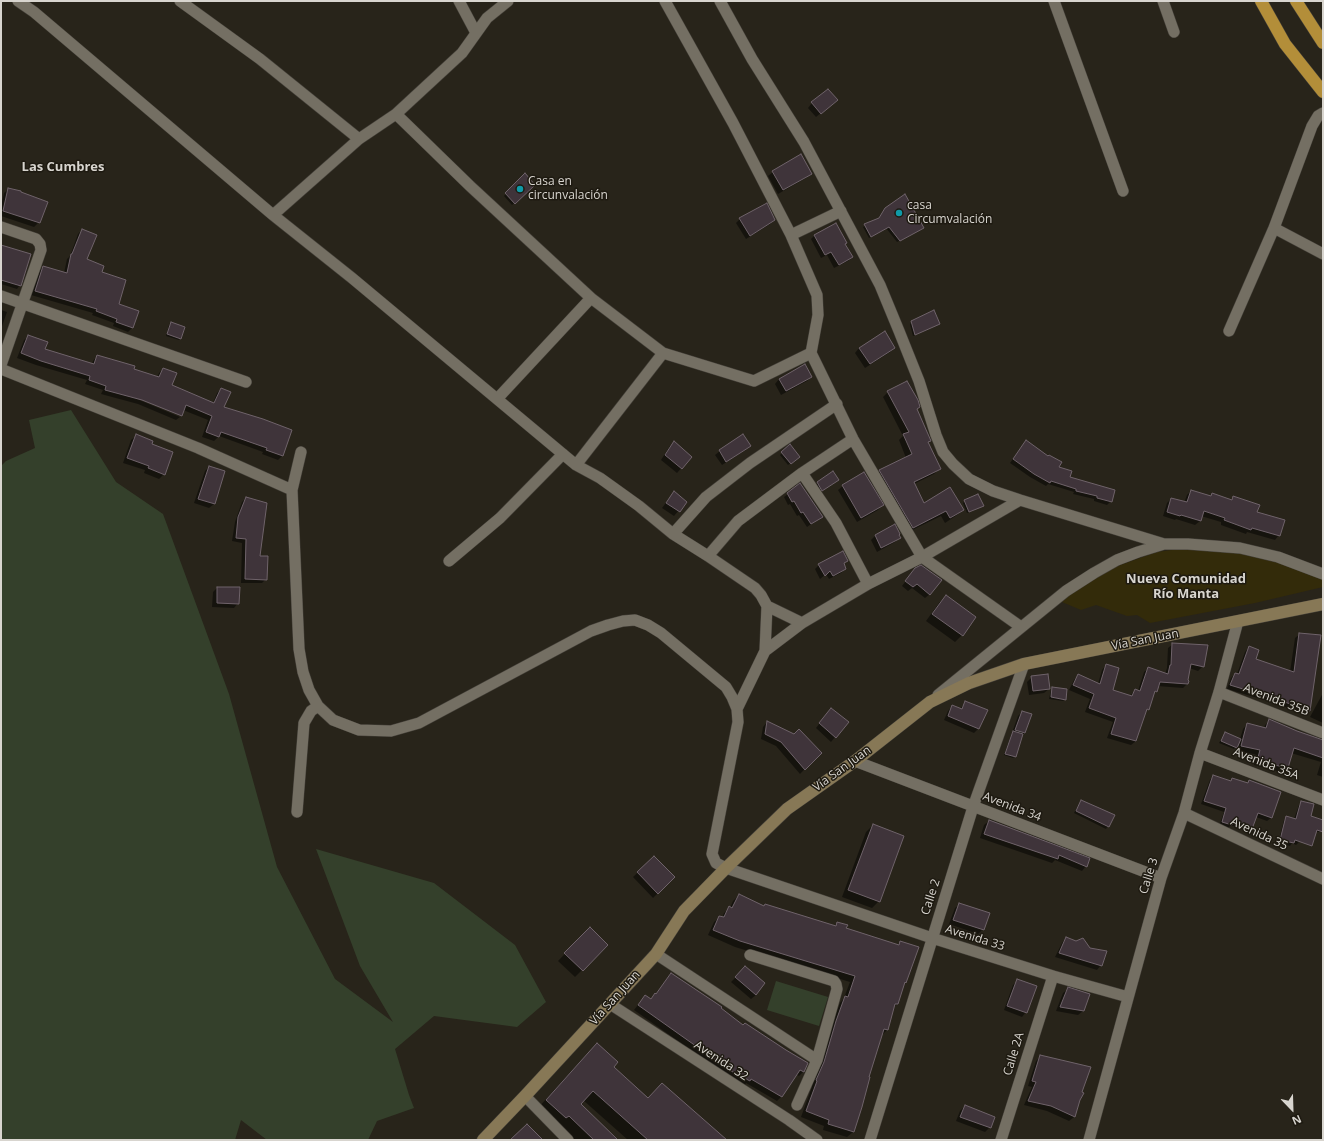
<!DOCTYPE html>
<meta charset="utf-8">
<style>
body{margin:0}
#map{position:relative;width:1324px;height:1141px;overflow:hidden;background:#28241a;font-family:"Open Sans",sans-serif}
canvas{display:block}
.frame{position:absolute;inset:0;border:2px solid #d8d5cf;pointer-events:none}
.north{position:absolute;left:1272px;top:1089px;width:40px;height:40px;-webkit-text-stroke:3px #1e1a11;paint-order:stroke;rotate:157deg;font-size:11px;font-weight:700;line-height:16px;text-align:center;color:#d8d5cf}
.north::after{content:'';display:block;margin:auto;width:14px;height:18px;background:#d8d5cf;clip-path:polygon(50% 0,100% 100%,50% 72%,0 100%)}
</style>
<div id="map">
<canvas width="1324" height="1141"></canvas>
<div class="frame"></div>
<div class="north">N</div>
</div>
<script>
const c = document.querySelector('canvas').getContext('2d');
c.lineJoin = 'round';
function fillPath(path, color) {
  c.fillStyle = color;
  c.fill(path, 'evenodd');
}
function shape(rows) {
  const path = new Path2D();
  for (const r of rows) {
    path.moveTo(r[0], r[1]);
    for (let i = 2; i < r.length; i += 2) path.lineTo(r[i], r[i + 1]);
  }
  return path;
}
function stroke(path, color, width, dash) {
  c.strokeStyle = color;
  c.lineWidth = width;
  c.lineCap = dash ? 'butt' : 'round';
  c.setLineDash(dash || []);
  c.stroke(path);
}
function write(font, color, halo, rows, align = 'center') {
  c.font = font + ' "Open Sans",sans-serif';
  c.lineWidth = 3;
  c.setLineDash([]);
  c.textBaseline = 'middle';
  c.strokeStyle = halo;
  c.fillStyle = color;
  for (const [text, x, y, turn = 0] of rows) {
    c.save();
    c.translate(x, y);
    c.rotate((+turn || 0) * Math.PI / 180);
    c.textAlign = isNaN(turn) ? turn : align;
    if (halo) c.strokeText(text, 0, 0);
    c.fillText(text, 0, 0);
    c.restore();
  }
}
fillPath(shape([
 [71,410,116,482,163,514,229,694,277,867,335,979,393,1022,360,966,316,849,434,883,515,945,546,1002,517,1027,434,1016,395,1049,409,1095,414,1108,377,1121,368,1140,267,1140,241,1120,235,1140,1,1140,1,466,6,461,35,448,29,420],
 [776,981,828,997,819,1026,767,1010]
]), '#34402b');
fillPath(shape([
 [1194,547,1237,551,1275,561,1323,579,1323,587,1255,603,1150,623,1137,615,1127,616,1096,605,1081,610,1062,602,1074,591,1112,568,1157,552]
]), '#332b0a');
fillPath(shape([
 [812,103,832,104,816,117,808,108],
 [773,172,810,174,806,178,778,194,768,176],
 [525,174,534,185,512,205,504,196],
 [9,189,20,193,39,222,34,227,1,216,1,206,4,193],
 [740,219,774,220,770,224,746,239,736,223],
 [878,219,923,228,897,242,886,228,869,238,863,227],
 [82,230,86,260,100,273,118,304,138,312,132,328,128,332,113,326,114,323,92,315,93,313,31,295,39,271,43,267,64,273,67,259,70,256,78,234],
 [815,235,846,243,844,245,852,257,848,261,834,268,827,255,821,258,811,239],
 [1,246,20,285,17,289,1,284,3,277,1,276],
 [1,310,7,312,1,329],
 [912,322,939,323,913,336,910,324],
 [171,323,180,338,179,340,166,336,169,325],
 [29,336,44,350,92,365,93,361,97,356,157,378,159,373,163,369,171,386,213,403,217,393,221,389,223,408,282,456,278,460,262,454,263,452,219,436,214,441,202,437,208,420,183,410,180,416,180,414,138,397,137,399,180,417,176,420,138,404,101,394,103,390,85,384,87,380,36,365,17,358,24,340],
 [859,348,894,348,890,352,865,368,855,353],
 [811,377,807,381,781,395,775,384,779,379],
 [888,392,916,410,927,442,940,468,934,474,914,484,924,504,963,510,957,515,945,523,941,516,908,532,875,476,880,471,906,458,899,440,903,436,883,397],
 [136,436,164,474,159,479,144,473,145,470,123,463,131,440],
 [1026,441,1069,478,1111,501,1107,505,1094,501,1094,499,1073,494,1074,492,1048,484,1046,486,1030,477,1010,463],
 [674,442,691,457,677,473,661,460,670,446],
 [750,446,745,450,722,465,715,455,720,451],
 [790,446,798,457,788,465,780,455],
 [209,467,214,504,209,508,194,503,205,471],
 [833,473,836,482,820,492,815,485],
 [843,486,882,505,878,510,857,522,838,490],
 [1191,491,1210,497,1212,495,1230,500,1234,497,1256,513,1279,535,1275,540,1247,532,1246,534,1221,525,1221,522,1201,516,1200,521,1195,525,1176,519,1175,520,1163,516,1167,503,1171,499,1184,503,1187,495],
 [674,492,686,502,674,516,662,508],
 [788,494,822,516,807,527,799,515,797,516,790,504,788,505,784,497],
 [246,498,259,557,266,579,262,583,241,583,242,543,232,541,235,522,242,502],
 [965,501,982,506,967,513,963,503],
 [894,525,900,537,895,542,877,552,871,540,875,536],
 [843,553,843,564,845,569,841,573,829,579,826,574,820,579,815,569,819,565],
 [911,574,930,594,925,598,912,588,908,591,902,586],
 [217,588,238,603,234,608,212,607,213,592],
 [946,596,962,635,955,642,926,621,939,603],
 [1300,634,1310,711,1305,715,1275,703,1227,689,1231,678,1235,674,1237,674,1245,652,1249,647,1255,659,1290,672,1295,638],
 [1173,644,1203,666,1198,671,1189,668,1187,684,1183,688,1157,686,1156,691,1153,694,1148,709,1145,712,1136,741,1131,745,1107,738,1113,722,1085,712,1090,699,1069,690,1074,680,1078,676,1098,684,1102,670,1106,665,1112,690,1130,696,1135,690,1138,691,1144,672,1149,668,1165,674,1167,668,1168,648],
 [1032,677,1049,689,1044,693,1029,695,1027,682],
 [1053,688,1065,699,1063,701,1049,699,1051,690],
 [1323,693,1323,723,1310,717],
 [966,702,986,711,978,729,974,733,944,720,948,711,952,706,960,709],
 [1022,712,1031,715,1025,733,1022,735,1015,756,1013,758,1004,755,1018,716],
 [827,714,835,737,831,742,816,728],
 [1270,721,1323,742,1323,777,1317,775,1321,762,1291,753,1287,768,1282,772,1254,765,1257,755,1238,750,1240,741,1234,749,1219,743,1225,733,1240,739,1243,729,1247,724,1264,729,1265,725],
 [767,722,820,753,800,774,776,746,761,739,763,727],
 [1213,776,1229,782,1232,779,1247,784,1249,782,1280,793,1271,818,1267,821,1256,817,1251,828,1248,832,1231,825,1228,828,1219,826,1224,812,1201,804,1210,780],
 [1081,801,1114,815,1106,829,1074,813],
 [1302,802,1309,816,1323,821,1322,829,1319,832,1300,833,1299,842,1296,845,1292,843,1290,846,1278,843,1284,820,1287,817,1294,819,1299,805],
 [989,821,1086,866,1082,871,1055,860,1052,863,980,838,984,825],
 [873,825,879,901,872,908,842,897,866,832],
 [654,857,674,877,653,898,633,877],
 [739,895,763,907,765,905,834,926,837,923,845,929,897,945,900,942,917,948,905,982,903,985,897,1004,893,1008,887,1030,881,1036,868,1078,861,1107,853,1132,847,1137,823,1130,824,1126,801,1117,812,1087,811,1086,830,1029,840,1003,844,998,850,982,735,947,708,935,714,922,720,917,722,918,724,913,730,908,733,901],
 [960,904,983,929,978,934,949,924,955,908],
 [590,928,607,945,575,977,558,961],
 [1066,938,1101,965,1097,970,1055,957,1062,943],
 [745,968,756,995,751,999,731,982],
 [671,974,743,1026,807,1063,803,1072,799,1076,796,1074,781,1097,777,1101,746,1083,745,1085,728,1076,729,1074,712,1065,634,1010,641,1001,650,999,655,995],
 [1018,980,1026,1012,1022,1017,1004,1010,1013,985],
 [1068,989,1088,994,1083,1011,1078,1015,1056,1011,1063,993],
 [588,1053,612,1067,647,1099,725,1140,628,1140,583,1100,579,1104,617,1140,575,1140,559,1124,537,1109],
 [1041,1056,1079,1099,1074,1117,1069,1121,1047,1111,1024,1105,1032,1087,1028,1086,1036,1061],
 [965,1106,990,1127,985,1132,956,1121,960,1111]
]), '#0007');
const building = shape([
 [828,89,838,100,821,114,811,102,828,89],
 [801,154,812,174,783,190,772,171,801,154],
 [525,173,535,185,515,204,505,193,525,173],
 [8,188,21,191,21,192,48,202,40,223,3,211,8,188],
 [905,194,924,228,900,241,889,227,871,237,864,224,879,218,885,208,905,194],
 [767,203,775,220,750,236,739,218,767,203],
 [836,223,847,243,845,244,853,257,839,265,831,252,825,255,814,235,836,223],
 [82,229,97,235,87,259,104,266,102,272,126,280,119,304,139,311,133,328,116,322,117,319,96,311,97,309,35,291,43,266,67,273,71,254,72,254,82,229],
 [1,245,31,254,21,286,1,280,1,245],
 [934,310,940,324,915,335,911,321,934,310],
 [171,322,185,327,181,339,167,334,171,322],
 [885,331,895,348,870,364,859,348,885,331],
 [28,335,48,342,45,349,94,364,97,355,135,366,134,369,159,377,163,368,177,373,172,385,214,403,221,388,231,392,224,407,263,419,292,430,283,456,266,450,267,448,221,432,219,437,206,432,212,416,186,405,182,416,142,400,105,390,106,386,89,380,90,376,41,361,21,353,28,335],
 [805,364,812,377,786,391,779,379,805,364],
 [907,381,918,400,920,407,917,409,931,441,928,442,941,469,914,482,924,503,950,487,964,510,950,518,946,511,913,528,879,470,912,454,903,434,909,432,887,391,907,381],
 [136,434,153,441,152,444,173,452,165,475,148,468,149,466,127,458,136,434],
 [743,434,751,446,726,462,719,450,743,434],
 [1026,440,1048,456,1049,455,1062,462,1059,467,1072,471,1070,477,1115,490,1112,502,1097,498,1097,496,1076,491,1076,489,1051,481,1050,483,1034,474,1013,459,1026,440],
 [674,441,692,457,682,469,665,455,674,441],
 [790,444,800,457,791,464,781,452,790,444],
 [209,466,225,471,215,504,198,499,209,466],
 [833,471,839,480,822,491,817,482,833,471],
 [864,472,884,505,861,518,842,485,864,472],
 [800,483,823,517,811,524,803,512,801,513,794,501,792,502,787,493,800,483],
 [1191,490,1211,496,1212,493,1232,500,1233,496,1260,505,1257,512,1285,520,1280,536,1252,528,1251,530,1224,520,1225,518,1204,511,1201,521,1181,515,1180,516,1167,512,1171,498,1187,502,1191,490],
 [674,491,687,502,680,512,666,503,674,491],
 [978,494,984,506,969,512,964,500,978,494],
 [246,497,267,503,260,556,268,556,267,580,245,579,246,539,236,538,238,517,246,497],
 [895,524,900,534,899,535,901,538,881,548,875,535,895,524],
 [843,551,848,561,844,563,846,569,833,576,830,571,825,576,818,564,843,551],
 [921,565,942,580,930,595,917,584,913,587,905,581,915,568,921,565],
 [217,587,240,587,239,604,217,603,217,587],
 [946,595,976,617,963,636,932,614,946,595],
 [1299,633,1321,635,1310,711,1279,700,1230,685,1235,673,1239,674,1249,646,1259,650,1256,659,1294,672,1299,633],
 [1172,643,1208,645,1204,667,1191,664,1188,680,1189,681,1188,684,1160,682,1157,692,1155,691,1149,710,1147,709,1136,741,1111,734,1116,718,1089,708,1094,694,1073,685,1078,674,1100,684,1106,664,1119,668,1113,690,1132,696,1135,689,1140,691,1148,667,1168,674,1170,665,1171,665,1172,643],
 [1048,674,1050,689,1033,691,1031,676,1048,674],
 [1052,687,1067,689,1066,700,1051,697,1052,687],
 [965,701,988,710,979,729,948,716,952,705,962,709,965,701],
 [831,708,849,722,836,738,819,723,831,708],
 [1022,711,1032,714,1025,733,1015,730,1022,711],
 [1269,719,1297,731,1323,740,1323,758,1294,748,1288,768,1257,761,1260,750,1241,746,1247,723,1266,728,1269,719],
 [767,721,794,734,799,729,822,753,805,770,781,742,765,734,767,721],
 [1013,731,1023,734,1016,757,1005,754,1013,731],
 [1225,732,1241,739,1237,748,1221,741,1225,732],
 [1213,775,1231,781,1232,778,1248,783,1249,780,1281,792,1272,818,1258,813,1252,829,1234,822,1232,825,1222,822,1226,808,1204,801,1213,775],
 [1081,800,1115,815,1109,827,1076,811,1081,800],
 [1301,801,1314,804,1311,816,1323,820,1323,832,1317,830,1312,846,1295,840,1294,843,1280,840,1286,816,1296,819,1301,801],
 [989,820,1090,858,1087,867,1059,855,1058,859,984,834,989,820],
 [873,824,904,836,880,902,848,890,873,824],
 [654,856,675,877,658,894,637,872,654,856],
 [739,894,764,906,765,904,836,926,837,922,848,925,846,928,899,945,900,941,919,947,906,983,905,982,898,1004,895,1004,888,1030,884,1029,869,1077,870,1077,862,1107,854,1132,828,1124,829,1120,806,1111,817,1081,816,1080,824,1062,836,1021,845,996,848,997,855,976,740,941,713,930,719,916,724,917,729,906,732,908,739,894],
 [959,903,990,913,984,930,953,920,959,903],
 [590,927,608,945,583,971,564,953,590,927],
 [1066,937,1076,941,1083,938,1090,948,1107,951,1102,966,1059,953,1066,937],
 [745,966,765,983,756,995,735,977,745,966],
 [671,973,722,1007,721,1008,743,1025,745,1023,786,1050,808,1063,804,1072,800,1070,782,1097,751,1079,750,1081,731,1071,732,1069,717,1061,638,1005,645,995,651,999,655,993,656,994,671,973],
 [1017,979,1037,986,1027,1013,1007,1006,1017,979],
 [1068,987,1090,994,1084,1011,1060,1007,1068,987],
 [597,1043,618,1062,614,1067,648,1098,662,1083,727,1140,648,1140,593,1091,581,1104,618,1140,594,1140,569,1116,566,1118,546,1100,597,1043],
 [1040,1055,1091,1067,1082,1092,1084,1093,1080,1100,1075,1117,1051,1106,1028,1101,1036,1082,1032,1081,1040,1055],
 [965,1105,995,1117,991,1128,960,1117,965,1105],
 [527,1124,543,1140,510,1140,527,1124]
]);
fillPath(building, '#3f343a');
stroke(building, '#6f636a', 1);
const street = shape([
 [18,1,34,12,273,215,352,278,576,465,600,478,639,506,673,534,708,556,755,588,761,595,767,606,765,651,737,709],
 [180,1,260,59,359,139],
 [459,1,476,33],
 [665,1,733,123,791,235,817,295,818,315,811,353,853,439,922,557,1021,627],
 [720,1,752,59,804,142,880,285,899,331,919,381,936,435,943,452,953,464,969,479,993,491,1020,500,1164,544],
 [1054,1,1123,191],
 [1163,1,1174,32],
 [396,114,470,186,591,298,663,353,754,381,811,353],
 [273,215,359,139,396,114,462,53,487,18,508,1],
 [1,227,36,239,40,244,41,250,1,365],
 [1274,228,1323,254],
 [791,235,841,211],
 [1,296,246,382],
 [1229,331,1274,228,1312,126,1318,116,1323,113],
 [1,369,198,448,292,490,301,452],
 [497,399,591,298],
 [576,465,663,353],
 [802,473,836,523,868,584],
 [292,490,299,649,303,672,309,690,318,706,333,720,359,730,391,731,419,723,591,631,608,625,623,621,635,620,648,625,661,633,726,687,732,697,737,709,738,722,712,854,716,863,726,868,932,938,1053,976,1128,997],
 [673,534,706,497,750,463,837,404],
 [708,556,738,521,802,473,853,439],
 [449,561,500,518,563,454],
 [767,606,802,623],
 [765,651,802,623,868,584,922,557,1020,500],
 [1219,692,1323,733],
 [938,695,1066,591,1094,573,1117,560,1138,552,1164,544,1188,544,1240,548,1278,557,1323,574],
 [1200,753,1323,800],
 [855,761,1161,878],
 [297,812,304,723,311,711,318,706],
 [1184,813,1323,879],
 [656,954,817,1060],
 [750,955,834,981,836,984,837,989,817,1060,797,1105],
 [610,1004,789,1120,817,1140],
 [525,1096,568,1140],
 [870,1140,973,807,1024,664],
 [1001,1140,1053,976],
 [1089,1140,1161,878,1184,813,1200,753,1219,692,1238,621]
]);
const secondary = shape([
 [483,1140,525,1096,656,954,684,911,726,868,787,809,855,761,930,702,969,683,1024,664,1323,604]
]);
const highway = shape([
 [1261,1,1285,44,1323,92],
 [1296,1,1323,43]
]);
stroke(street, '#45413a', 12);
stroke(secondary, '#45413a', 13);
stroke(highway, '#45413a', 13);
stroke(street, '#746f63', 11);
stroke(secondary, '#877856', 12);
stroke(highway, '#b38e39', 12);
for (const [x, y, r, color] of [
 [520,189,4,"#0f9aa8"],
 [899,213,4,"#0f9aa8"]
]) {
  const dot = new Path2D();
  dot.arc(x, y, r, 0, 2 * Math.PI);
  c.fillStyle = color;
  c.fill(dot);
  stroke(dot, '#1e1a11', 1.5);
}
write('12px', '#d8d5cf', '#1e1a11', [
 ["Casa en",528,182],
 ["circunvalación",528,196],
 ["casa",907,206],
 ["Circumvalación",907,220]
], 'left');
write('12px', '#d8d5cf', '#1e1a11', [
 ["Vía San Juan",1145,640,-11],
 ["Avenida 35B",1276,700,21],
 ["Avenida 35A",1266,764,21],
 ["Vía San Juan",842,769,-36],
 ["Avenida 34",1012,807,21],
 ["Avenida 35",1259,834,25],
 ["Calle 3",1149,876,-73],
 ["Calle 2",931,897,-72],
 ["Avenida 33",975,938,17],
 ["Vía San Juan",615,998,-48],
 ["Calle 2A",1014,1054,-73],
 ["Avenida 32",721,1061,33]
]);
write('bold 13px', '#d8d5cf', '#1e1a11', [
 ["Las Cumbres",63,167],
 ["Nueva Comunidad",1186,579],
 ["Río Manta",1186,594]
]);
</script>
